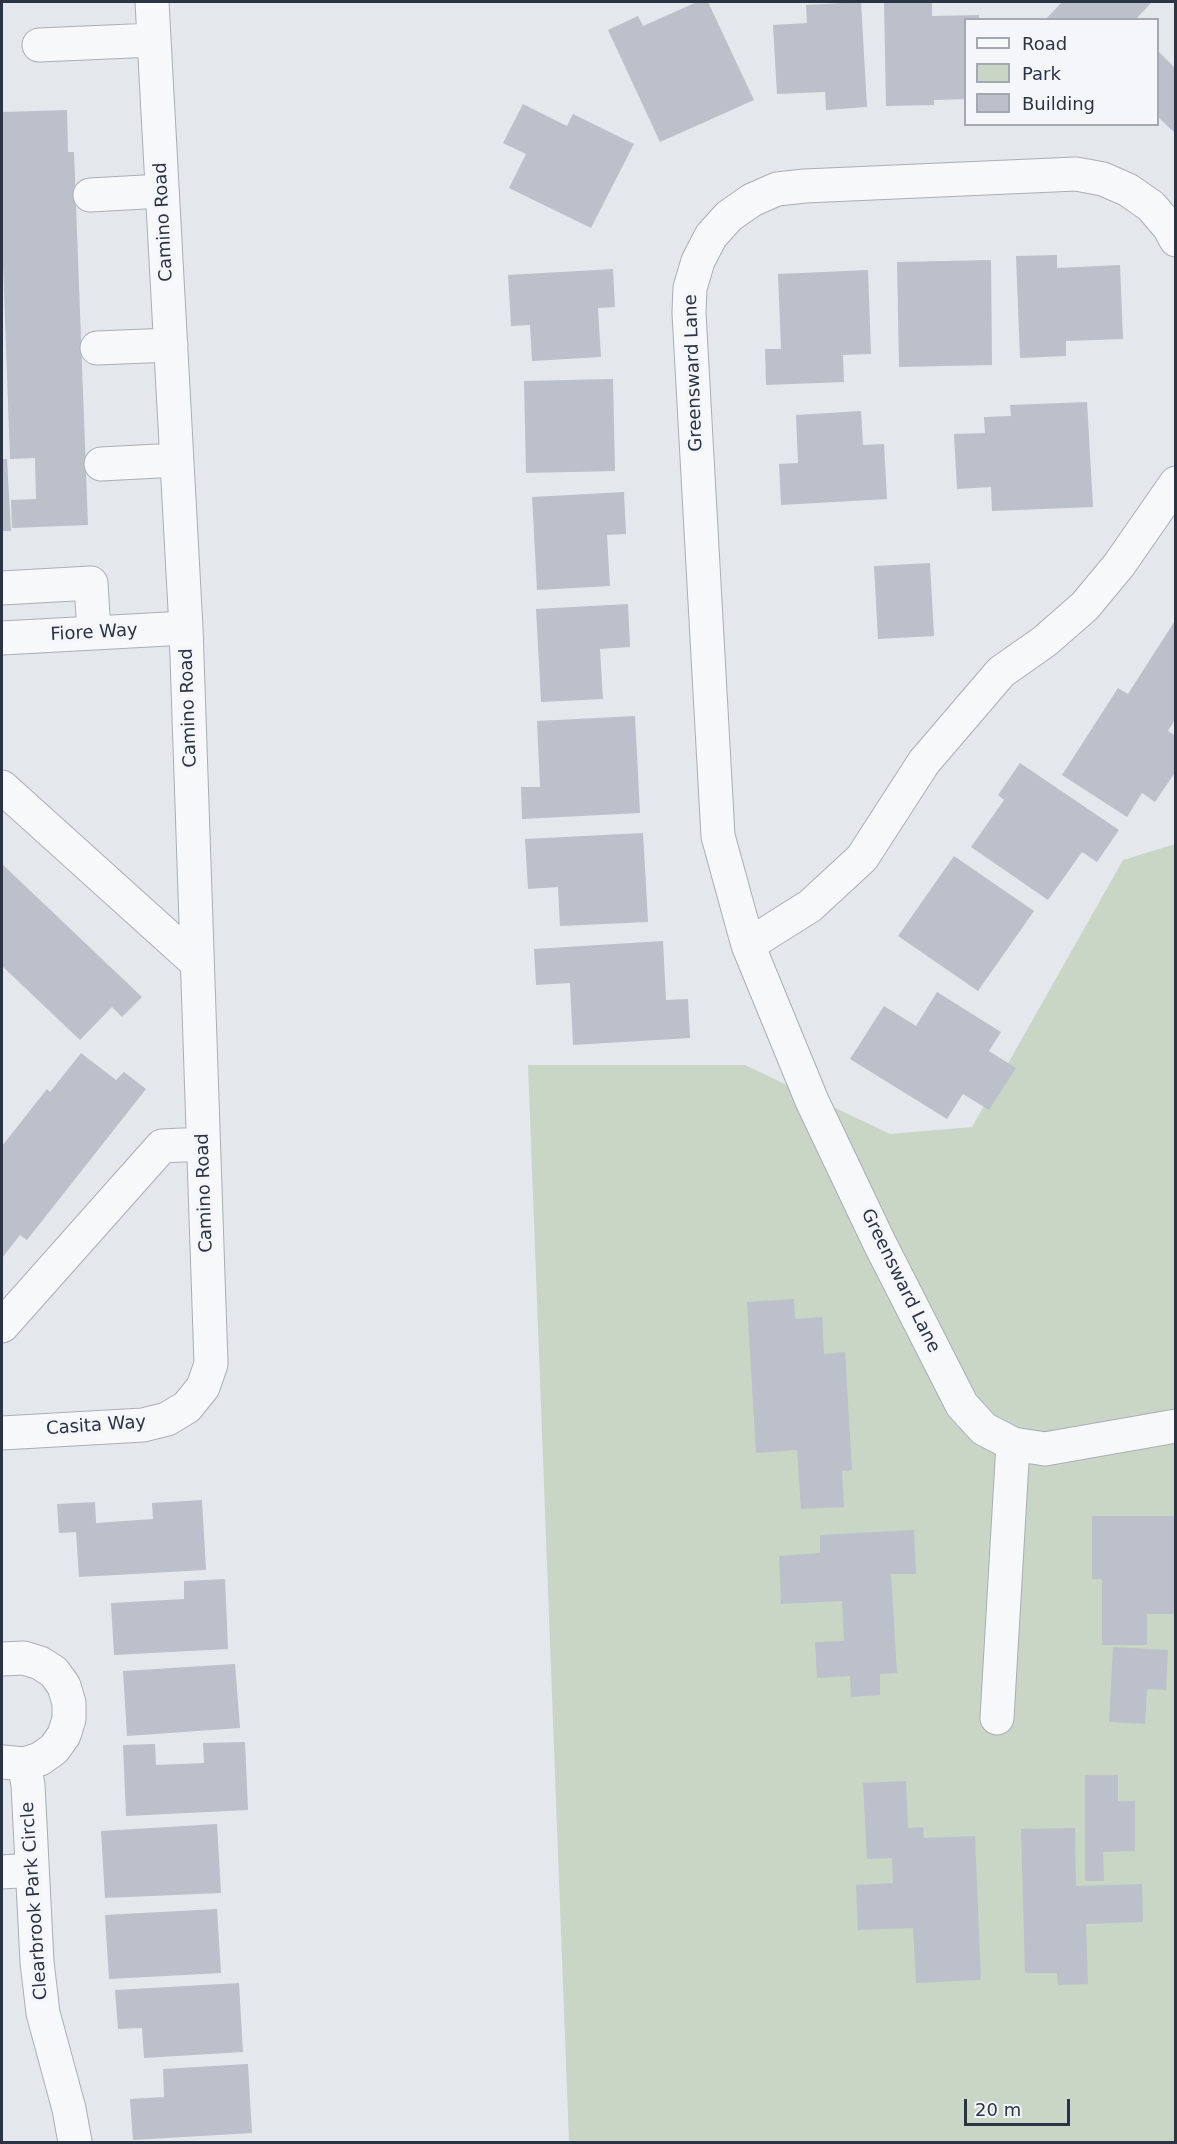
<!DOCTYPE html>
<style>
body{margin:0}
#map{position:relative;width:1177px;height:2144px;overflow:hidden;background:#e4e7ec;font-family:"DejaVu Sans",sans-serif}
canvas{display:block}
.frame{position:absolute;inset:0;border:3px solid #2b3445;pointer-events:none}
.legend{position:absolute;left:964px;top:18px;width:195px;height:108px;box-sizing:border-box;background:#f4f6f9;border:2px solid #a4a8b1;margin:0;padding:8px 10px;list-style:none;font-size:18px;color:#2b3445}
.legend li{display:flex;align-items:center;gap:12px;height:30px}
.legend b{width:30px;border:2px solid #a4a8b1}
.scale{position:absolute;left:964px;top:2099px;width:106px;height:27px;box-sizing:border-box;border:3px solid #2b3445;border-top:0;padding-left:8px;font-size:18px;line-height:21px;white-space:nowrap;color:#2b3445;-webkit-text-stroke:4px #f4f6f9;paint-order:stroke}
</style>
<div id="map">
<canvas width="1177" height="2144"></canvas>
<div class="frame"></div>
<ul class="legend">
<li><b style="height:8px;background:#f7f8fa"></b>Road</li>
<li><b style="height:16px;background:#c9d6c5"></b>Park</li>
<li><b style="height:16px;background:#bbc0ca"></b>Building</li>
</ul>
<div class="scale">20 m</div>
</div>
<script>
const c = document.querySelector('canvas').getContext('2d');
c.lineJoin = 'round';
function fillPath(path, color) {
  c.fillStyle = color;
  c.fill(path, 'evenodd');
}
function shape(rows) {
  const path = new Path2D();
  for (const r of rows) {
    path.moveTo(r[0], r[1]);
    for (let i = 2; i < r.length; i += 2) path.lineTo(r[i], r[i + 1]);
  }
  return path;
}
function stroke(path, color, width, dash) {
  c.strokeStyle = color;
  c.lineWidth = width;
  c.lineCap = dash ? 'butt' : 'round';
  c.setLineDash(dash || []);
  c.stroke(path);
}
function write(font, color, halo, rows, align = 'center') {
  c.font = font + ' "DejaVu Sans",sans-serif';
  c.lineWidth = 6;
  c.setLineDash([]);
  c.textBaseline = 'middle';
  c.strokeStyle = halo;
  c.fillStyle = color;
  for (const [text, x, y, turn = 0] of rows) {
    c.save();
    c.translate(x, y);
    c.rotate((+turn || 0) * Math.PI / 180);
    c.textAlign = isNaN(turn) ? turn : align;
    if (halo) c.strokeText(text, 0, 0);
    c.fillText(text, 0, 0);
    c.restore();
  }
}
fillPath(shape([
 [1175,844,1175,2142,569,2142,528,1065,745,1065,890,1134,972,1127,1123,860]
]), '#c9d6c5');
fillPath(shape([
 [697,2,708,2,754,100,660,142,608,30,638,16,643,26],
 [861,2,867,107,826,110,825,92,777,94,773,25,807,23,806,5],
 [884,2,932,2,932,16,979,15,979,20,966,20,966,99,934,100,934,105,886,106],
 [1062,2,1152,2,1135,20,1045,20],
 [1158,51,1176,69,1176,134,1158,117],
 [523,104,567,126,573,114,634,144,591,228,509,188,526,154,503,143],
 [67,110,68,152,74,152,88,525,12,528,11,500,36,499,35,458,10,459,2,235,2,112],
 [1057,255,1057,268,1120,265,1123,339,1066,341,1066,356,1020,358,1016,256],
 [991,260,992,365,899,367,897,262],
 [613,269,615,307,598,308,601,357,532,361,530,325,511,326,508,275],
 [868,270,871,354,843,355,844,382,766,385,765,349,781,349,778,274],
 [613,379,615,471,526,473,524,381],
 [1087,402,1093,507,992,511,991,487,957,489,954,434,985,433,984,417,1011,416,1010,405],
 [861,411,863,445,884,444,887,499,781,505,779,464,798,463,796,415],
 [2,459,7,459,11,531,2,531],
 [624,492,626,534,607,535,610,586,537,590,532,497],
 [930,563,934,636,878,639,874,566],
 [628,604,630,647,600,649,603,699,541,702,536,609],
 [1176,619,1176,718,1168,731,1176,736,1176,771,1155,802,1142,793,1127,817,1062,775,1118,688,1128,694],
 [635,716,640,813,522,819,521,787,540,787,537,721],
 [1020,763,1119,830,1097,862,1082,852,1048,900,971,847,1004,800,998,795],
 [643,833,648,922,560,926,558,887,528,889,525,839],
 [954,856,1034,911,978,991,898,936],
 [2,864,142,997,122,1017,112,1007,80,1040,2,966],
 [663,941,666,1000,688,999,690,1038,573,1045,570,983,536,985,534,949],
 [937,992,1001,1032,989,1051,1016,1068,989,1110,963,1094,947,1119,850,1059,884,1006,916,1026],
 [81,1053,116,1080,124,1072,146,1089,27,1240,20,1235,2,1258,2,1146,47,1089,50,1092],
 [794,1299,795,1319,822,1317,824,1354,845,1352,852,1470,842,1471,844,1507,801,1509,797,1450,756,1453,747,1302],
 [202,1500,206,1570,79,1577,76,1532,59,1533,57,1504,95,1502,96,1523,153,1519,152,1503],
 [1092,1516,1176,1516,1176,1614,1147,1614,1147,1645,1102,1645,1102,1579,1092,1579],
 [914,1530,916,1574,891,1574,897,1673,880,1674,880,1695,851,1697,850,1676,817,1678,815,1642,844,1641,842,1601,781,1604,779,1556,820,1553,820,1535],
 [225,1579,228,1649,114,1655,111,1603,184,1599,184,1581],
 [1113,1647,1168,1650,1166,1690,1147,1689,1145,1724,1109,1722],
 [235,1664,240,1728,127,1736,123,1671],
 [245,1742,248,1810,126,1816,123,1745,155,1744,156,1765,204,1763,203,1743],
 [1085,1775,1118,1775,1118,1801,1135,1801,1135,1851,1103,1852,1104,1881,1085,1881],
 [906,1781,908,1828,923,1827,924,1838,975,1836,981,1980,916,1983,913,1928,858,1930,856,1885,893,1883,892,1858,867,1859,863,1783],
 [217,1824,221,1893,105,1898,101,1831],
 [1075,1828,1076,1886,1142,1884,1143,1922,1086,1924,1088,1984,1058,1985,1057,1973,1025,1973,1021,1829],
 [217,1909,221,1973,109,1979,105,1915],
 [239,1983,243,2052,144,2058,142,2028,118,2029,115,1990],
 [248,2064,252,2133,133,2140,130,2099,164,2097,163,2069]
]), '#bbc0ca');
const minor = shape([
 [39,45,154,40],
 [90,195,162,191],
 [1176,240,1169,227,1151,206,1128,190,1103,179,1076,174,805,186,777,189,752,200,729,216,711,236,698,261,690,288,689,313,718,836,748,945,810,906,862,858,924,762,1001,672,1045,641,1085,606,1119,565,1176,483],
 [97,348,171,345],
 [101,464,177,460],
 [2,588,91,583,94,633],
 [2,638,186,628],
 [2,787,197,963],
 [748,945,812,1101,879,1242,962,1405,984,1429,1013,1444,1045,1449,1176,1426],
 [2,1326,162,1146,203,1144],
 [2,1433,143,1425,167,1419,187,1407,203,1387,211,1364,186,628,152,2],
 [2,1659,24,1658,40,1663,54,1672,64,1686,69,1703,69,1719,64,1735,54,1749,40,1759,24,1764,3,1762],
 [997,1718,1013,1444],
 [24,1764,28,1785,37,1962,43,2013,69,2109,75,2142],
 [2,1872,32,1870]
]);
stroke(minor, '#a9aeb7', 35);
stroke(minor, '#f7f8fa', 33);
write('18px', '#2b3445', '#f4f6f9', [
 ["Camino Road",164,222,-93],
 ["Greensward Lane",694,373,-92],
 ["Fiore Way",94,633,-3],
 ["Camino Road",189,708,-92],
 ["Camino Road",205,1193,-92],
 ["Greensward Lane",900,1281,64],
 ["Casita Way",96,1426,-4],
 ["Clearbrook Park Circle",35,1901,-94]
]);
</script>
